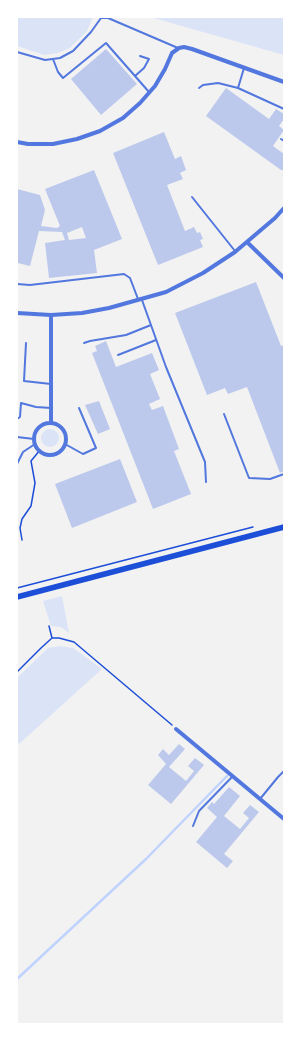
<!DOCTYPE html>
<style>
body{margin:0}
#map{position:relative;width:301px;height:1041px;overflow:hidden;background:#f2f2f2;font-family:Rubik,sans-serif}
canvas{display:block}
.frame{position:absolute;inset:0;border:18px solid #fff;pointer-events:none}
</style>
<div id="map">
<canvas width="301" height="1041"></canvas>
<div class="frame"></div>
</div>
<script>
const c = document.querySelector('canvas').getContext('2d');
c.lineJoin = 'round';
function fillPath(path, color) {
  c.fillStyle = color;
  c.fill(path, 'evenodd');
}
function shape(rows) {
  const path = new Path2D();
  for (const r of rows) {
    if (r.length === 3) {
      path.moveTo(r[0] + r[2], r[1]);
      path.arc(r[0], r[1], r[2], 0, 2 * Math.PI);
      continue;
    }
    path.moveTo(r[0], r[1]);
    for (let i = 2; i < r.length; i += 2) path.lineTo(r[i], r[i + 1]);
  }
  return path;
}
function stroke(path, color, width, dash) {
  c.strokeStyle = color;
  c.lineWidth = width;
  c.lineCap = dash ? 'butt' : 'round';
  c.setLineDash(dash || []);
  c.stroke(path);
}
fillPath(shape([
 [17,17,93,17,87,31,70,48,58,53,44,55,17,46],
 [150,17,284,17,284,55],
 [50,438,9],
 [62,596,69,633,61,627,51,626,43,601],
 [60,646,73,648,102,669,19,744,17,741,17,678,48,648]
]), '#dbe4f7');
stroke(shape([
 [17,979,146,859,227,776]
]), '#bfd3fe', 2.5);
fillPath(shape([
 [106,49,137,84,101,115,71,79],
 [226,88,269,119,276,109,284,114,284,119,279,126,284,130,273,146,284,154,284,170,281,170,206,116],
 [164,132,175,159,181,156,186,170,180,173,183,179,167,185,185,231,194,227,197,233,200,232,203,239,200,240,203,247,158,265,113,153],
 [94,170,122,239,94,250,97,273,49,278,45,243,65,240,62,232,39,231,30,266,18,263,17,266,17,189,40,195,45,210,41,226,57,228,60,226,45,189],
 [82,227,86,238,69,240,67,233],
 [256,282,281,346,284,345,284,471,280,473,247,387,228,394,225,388,207,395,175,313],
 [106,341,116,367,152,353,159,370,150,374,160,399,149,404,152,410,163,406,179,449,174,451,191,494,153,509,92,353,97,351,95,346],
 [99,401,110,429,98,434,85,405],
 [120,459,137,502,72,528,55,484],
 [179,744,185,749,169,767,186,781,194,771,188,766,195,758,204,765,171,804,148,785,166,764,158,755,163,749,169,755],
 [229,787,240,796,224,816,240,829,249,818,243,813,250,805,259,812,224,854,233,861,227,868,196,842,217,817,207,808,212,802,214,804]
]), '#bdc9ec');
stroke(shape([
 [22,540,20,528,22,519,31,506,35,483,31,461,40,450],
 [17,588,253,527],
 [49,626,52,638],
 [17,672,41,648,52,638,59,638,74,642,172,725]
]), '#1d4ed8', 1.5);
stroke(shape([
 [17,52,45,60,60,58,73,51,91,32,101,18,108,18,178,48],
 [53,59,58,72,63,78,106,43,149,92],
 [244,68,238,88,284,109],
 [135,76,144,68,149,59,140,56],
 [199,88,203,85,218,83,238,88],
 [281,139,284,141],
 [192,197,235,251],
 [17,284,30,285,124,274,130,278,138,299],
 [142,300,166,367,205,462,206,482],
 [26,343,24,381,51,384],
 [84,343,90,341,126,335,151,325],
 [118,355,156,340],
 [224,414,249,478,270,479,284,474],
 [17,419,20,417,21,403,36,407,51,408],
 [17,437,34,439],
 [65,444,83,454,96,448,79,408],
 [17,464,23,452,35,444],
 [260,799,278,777,284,771],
 [193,826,199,811,232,777]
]), '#5277de', 2);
stroke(shape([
 [17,142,28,144,53,144,77,139,100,131,123,118,140,103,155,86,165,69,172,53,179,48,184,47,192,49,284,82],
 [248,243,284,278],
 [17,313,51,315,82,313,109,308,166,292,203,273,235,252,275,218,284,208],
 [51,423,51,315],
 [50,439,16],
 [176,729,284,819]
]), '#5277de', 4);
stroke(shape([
 [17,597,284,527]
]), '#1d4ed8', 5.5);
</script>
